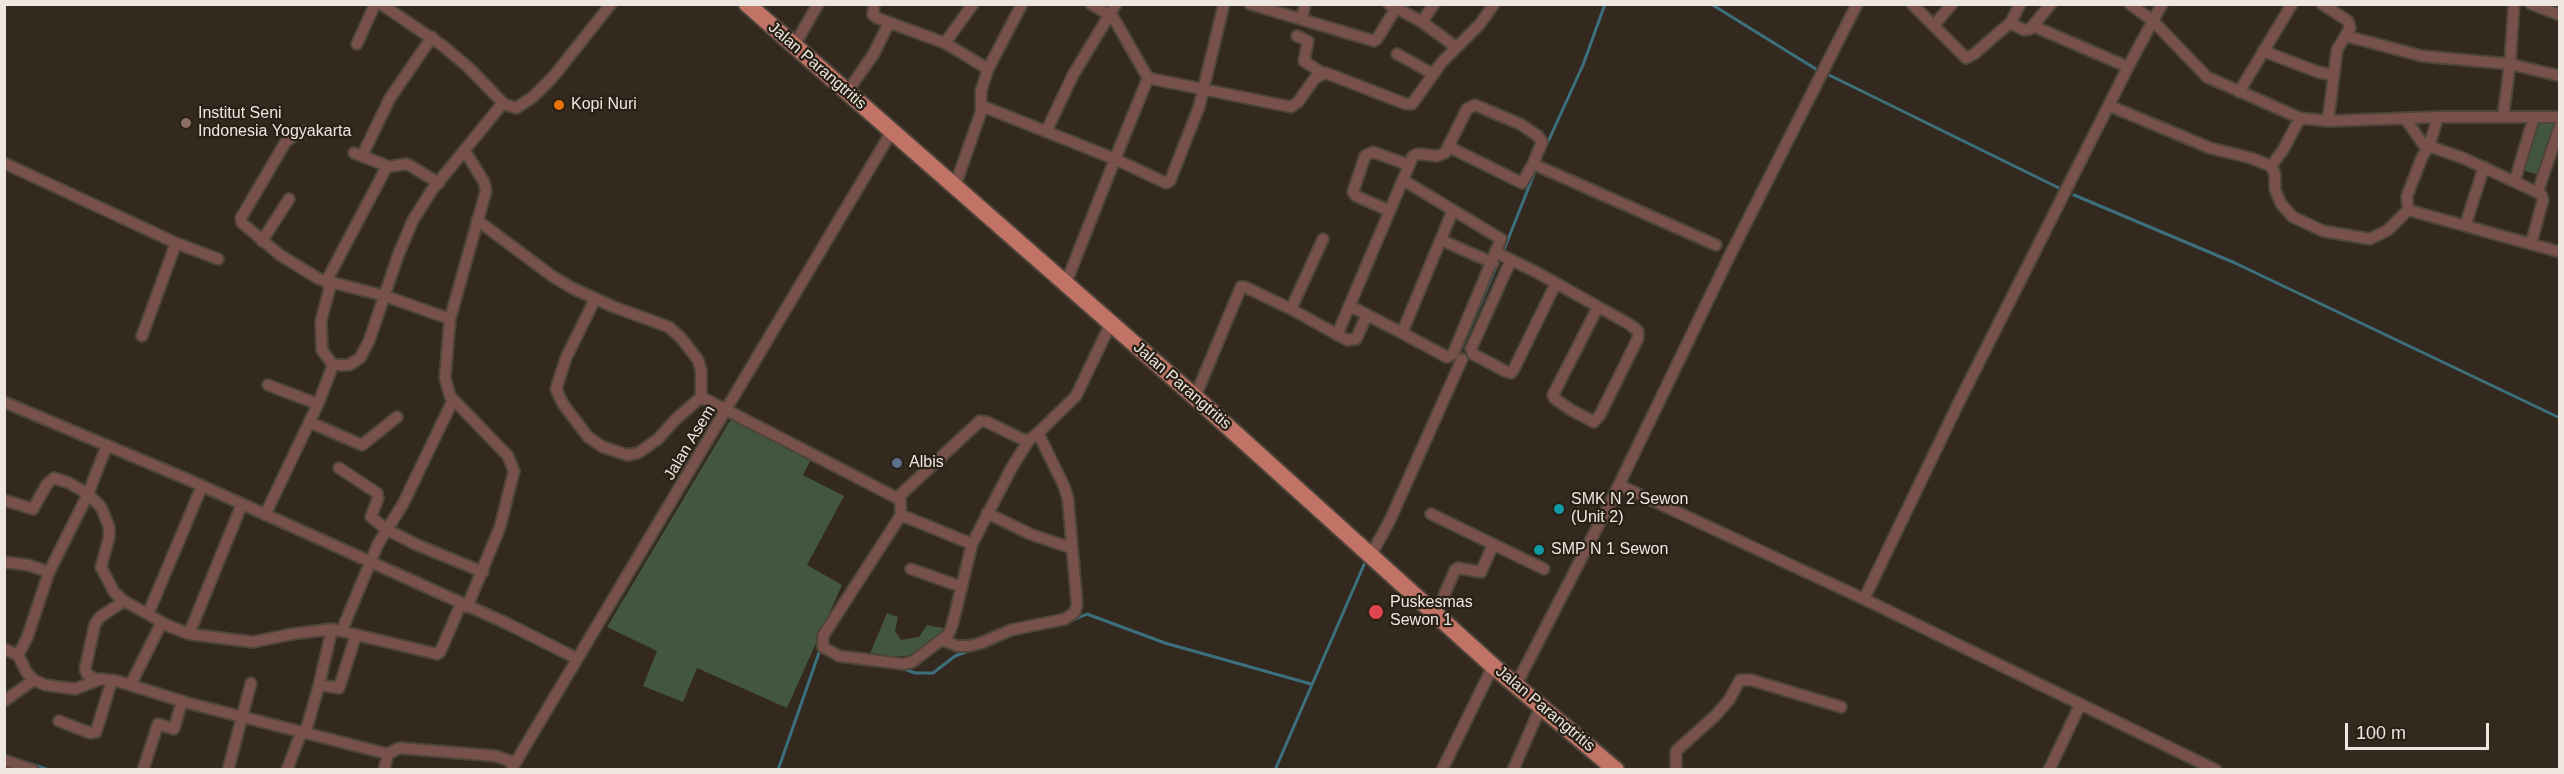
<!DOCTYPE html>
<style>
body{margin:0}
#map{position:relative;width:2564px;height:774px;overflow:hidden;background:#33291f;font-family:Arial,sans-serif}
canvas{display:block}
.frame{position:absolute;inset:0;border:6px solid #ede7e0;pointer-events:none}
.scale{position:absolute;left:2345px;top:723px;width:144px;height:27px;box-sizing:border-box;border:3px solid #ede7e0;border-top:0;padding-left:8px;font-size:18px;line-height:21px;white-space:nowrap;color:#ede7e0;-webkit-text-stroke:4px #292016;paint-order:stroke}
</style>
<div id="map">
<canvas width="2564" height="774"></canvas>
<div class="frame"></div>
<div class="scale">100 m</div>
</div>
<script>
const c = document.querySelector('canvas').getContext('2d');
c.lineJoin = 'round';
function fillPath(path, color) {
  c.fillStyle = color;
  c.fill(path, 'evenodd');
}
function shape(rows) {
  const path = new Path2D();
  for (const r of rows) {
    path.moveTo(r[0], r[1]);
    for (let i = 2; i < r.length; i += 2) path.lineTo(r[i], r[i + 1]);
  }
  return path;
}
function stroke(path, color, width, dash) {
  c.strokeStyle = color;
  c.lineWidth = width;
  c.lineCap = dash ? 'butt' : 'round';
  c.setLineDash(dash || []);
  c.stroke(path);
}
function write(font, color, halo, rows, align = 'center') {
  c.font = font + ' Arial,sans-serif';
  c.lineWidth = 4.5;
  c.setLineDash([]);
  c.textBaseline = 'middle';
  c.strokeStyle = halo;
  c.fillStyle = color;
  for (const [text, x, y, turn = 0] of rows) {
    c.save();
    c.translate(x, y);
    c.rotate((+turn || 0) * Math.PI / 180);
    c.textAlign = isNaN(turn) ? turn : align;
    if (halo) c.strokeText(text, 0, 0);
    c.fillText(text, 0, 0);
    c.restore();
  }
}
fillPath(shape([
 [2559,117,2538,175,2517,168,2528,118],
 [731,419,811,459,803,475,844,496,807,565,842,585,787,708,697,668,683,702,643,686,657,651,607,627],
 [887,613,898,617,895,631,901,640,919,637,927,625,943,628,942,634,919,653,906,656,869,656]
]), '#43563f');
stroke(shape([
 [1711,4,1819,71],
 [2455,4,2479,4],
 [1825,73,2061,189],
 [1547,144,1583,65,1605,4],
 [2074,195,2235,263,2560,418],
 [1503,252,1536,169],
 [1459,354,1500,258],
 [1069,622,1087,614,1165,643,1311,684],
 [902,668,915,673,933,673,955,656,971,650],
 [23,761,49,770],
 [778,770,820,650],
 [1275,770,1366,560]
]), '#3d707d', 3);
const street = shape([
 [381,4,443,46,468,67,504,104,516,108,533,97,553,77,611,4],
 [874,4,873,15,877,18,945,43,988,69],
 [1091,4,1113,17,1148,78,1115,159,1166,183,1170,181,1199,107,1224,4],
 [1250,4,1374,41,1377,39,1396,8],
 [1389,4,1422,22,1456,47],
 [1912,4,1966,58,1974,54,2010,23,2024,30,2030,29,2051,4],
 [2130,4,2153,21,2207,77,2300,118,2328,121,2438,117,2560,117],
 [2322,4,2348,21,2350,28,2337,50,2328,121],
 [2531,4,2560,15],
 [1302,19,1305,4],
 [1422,22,1434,4],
 [2011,22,2020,4],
 [1934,25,1952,4],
 [2033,26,2128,67],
 [1297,36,1308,41,1304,61,1322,73],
 [2346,36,2422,56,2510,64,2560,76],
 [945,43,973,4],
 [357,44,375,4],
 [794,46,818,4],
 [2263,51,2318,72,2334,75],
 [1397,54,1433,74],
 [1148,78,1291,107,1298,102,1315,78,1326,73,1406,104,1412,104,1442,62,1480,24,1494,4],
 [847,92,873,55,889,23],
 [2239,92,2292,4],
 [982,106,1115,159,1066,283],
 [2110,106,2210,148,2251,158,2271,166,2275,174,2275,189,2281,204,2293,217,2323,231,2370,239,2388,230,2408,210,2560,252],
 [2503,117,2510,64,2514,4],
 [2405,118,2423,144,2463,158,2541,194,2543,200,2531,244],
 [305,131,293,136,285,143,241,218,242,223,280,255,319,279,385,296,450,319],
 [1046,132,1073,75,1116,4],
 [465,151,484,182,486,191,450,319,445,378,450,396,508,456,514,471,500,527,467,607],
 [362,156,390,98,432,37],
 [4,163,176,243,218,259],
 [1533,164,1716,245],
 [2271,166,2283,150,2300,118],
 [386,167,407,164,439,183],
 [2515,180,2534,117],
 [955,186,981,112,981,91,988,69,1022,4],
 [2538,191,2560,126],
 [2408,210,2407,196,2422,157,2429,146,2438,117],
 [1390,211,1356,196,1353,192,1365,156,1373,152,1409,165],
 [477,220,552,276,572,288,614,307,669,327,682,339,698,360,701,370,701,397],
 [2465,226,2484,167],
 [1441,240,1493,263],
 [262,241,289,199],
 [1497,253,1536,272,1629,324,1638,331,1638,338,1600,415,1594,422,1571,410,1554,398,1553,395,1598,307],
 [1511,260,1471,349,1473,354,1505,371,1511,373,1514,369,1556,283],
 [326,282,386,168,385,165,354,153],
 [331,283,321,321,322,350,333,365,349,365,360,358,369,341,399,253,413,220,432,190,503,103],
 [595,299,566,358,556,389,563,404,588,437,603,447,627,455,638,453,658,439,675,420,701,397],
 [1350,306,1402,333,1453,210],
 [1291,309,1323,239],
 [1402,333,1447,357,1453,354,1501,239,1403,180],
 [1337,335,1413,156,1418,154,1437,156,1445,153,1467,109,1475,105,1520,124,1538,136,1542,142,1533,164,1522,183,1449,147],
 [142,336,176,243],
 [268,385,318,404],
 [701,397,897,498,980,421,987,422,1024,440,1029,440,1038,433,1076,396,1111,323],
 [1195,397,1241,287,1245,287,1291,309,1347,340,1356,339,1367,315],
 [4,402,189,480,506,623,576,658],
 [309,422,362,445,397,417],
 [339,468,377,493,378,498,371,517,386,529,415,544,483,572],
 [1619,485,1864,599,2216,770],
 [900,497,901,515,823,636,823,647,839,656,903,664,912,662,948,635,952,626,972,544,1012,467,1029,440],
 [4,500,33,509,47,484,54,478,69,483,88,494,101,507,109,527,109,538,101,567,114,592,124,601,169,626,189,634,253,642,292,634,332,629,437,654,440,652,461,604],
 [987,513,1030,534,1071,548],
 [1431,514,1544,569],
 [265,515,318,404,333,365],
 [901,515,972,544],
 [1371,555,1390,520,1462,359],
 [4,562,28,565,49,572],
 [911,569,962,587],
 [1864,599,1959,402,2128,67,2162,4],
 [148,614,202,486],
 [1436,614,1455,570,1458,568,1481,572,1493,545],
 [342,630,378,544,403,504,453,400],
 [189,634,242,504],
 [943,640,957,646,969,646,981,643,1011,630,1065,619,1075,612,1077,604,1068,499,1064,486,1038,433],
 [4,649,18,655,27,673,34,680,45,685,75,689,101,679,117,681,188,703,388,754],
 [18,655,27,638,49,572,88,494,107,445],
 [97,680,87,674,85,669,95,624,100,617,124,601],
 [131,684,162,622],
 [319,685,332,629],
 [1516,685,1615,493,1728,259,1857,4],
 [4,701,34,680],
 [59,721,90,733,96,732,112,680],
 [4,760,33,770],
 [143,770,158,724,174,729,182,701],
 [228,770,251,683],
 [287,770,299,738,307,727,319,685,339,688,356,635],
 [384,770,388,754,399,748,496,756,515,763],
 [511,770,892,131],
 [1442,770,1493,666],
 [1513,770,1541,706],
 [1676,770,1676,751,1716,715,1729,700,1740,680,1751,680,1841,707],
 [2049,770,2080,705]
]);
const primary = shape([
 [747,4,1195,397,1493,666,1616,770]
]);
stroke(street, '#4d443a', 14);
stroke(primary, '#4d443a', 20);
stroke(street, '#77514a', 10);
stroke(primary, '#c17366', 16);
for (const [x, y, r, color] of [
 [559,105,6,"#e8710a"],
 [186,123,6,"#8d6e63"],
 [897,463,6,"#5c6f8a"],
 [1559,509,6,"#0f9aa8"],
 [1539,550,6,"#0f9aa8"],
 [1376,612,8,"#e0444e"]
]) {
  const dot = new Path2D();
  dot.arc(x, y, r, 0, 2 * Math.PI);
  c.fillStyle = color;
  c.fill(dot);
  stroke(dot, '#292016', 2);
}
write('16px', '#ede7e0', '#292016', [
 ["Jalan Parangtritis",817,66,41],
 ["Jalan Parangtritis",1182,386,41],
 ["Jalan Asem",690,443,-59],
 ["Jalan Parangtritis",1545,709,40]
]);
write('16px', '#ede7e0', '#292016', [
 ["Kopi Nuri",571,105],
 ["Institut Seni",198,114],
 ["Indonesia Yogyakarta",198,132],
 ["Albis",909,463],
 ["SMK N 2 Sewon",1571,500],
 ["(Unit 2)",1571,518],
 ["SMP N 1 Sewon",1551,550],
 ["Puskesmas",1390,603],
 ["Sewon 1",1390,621]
], 'left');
</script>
